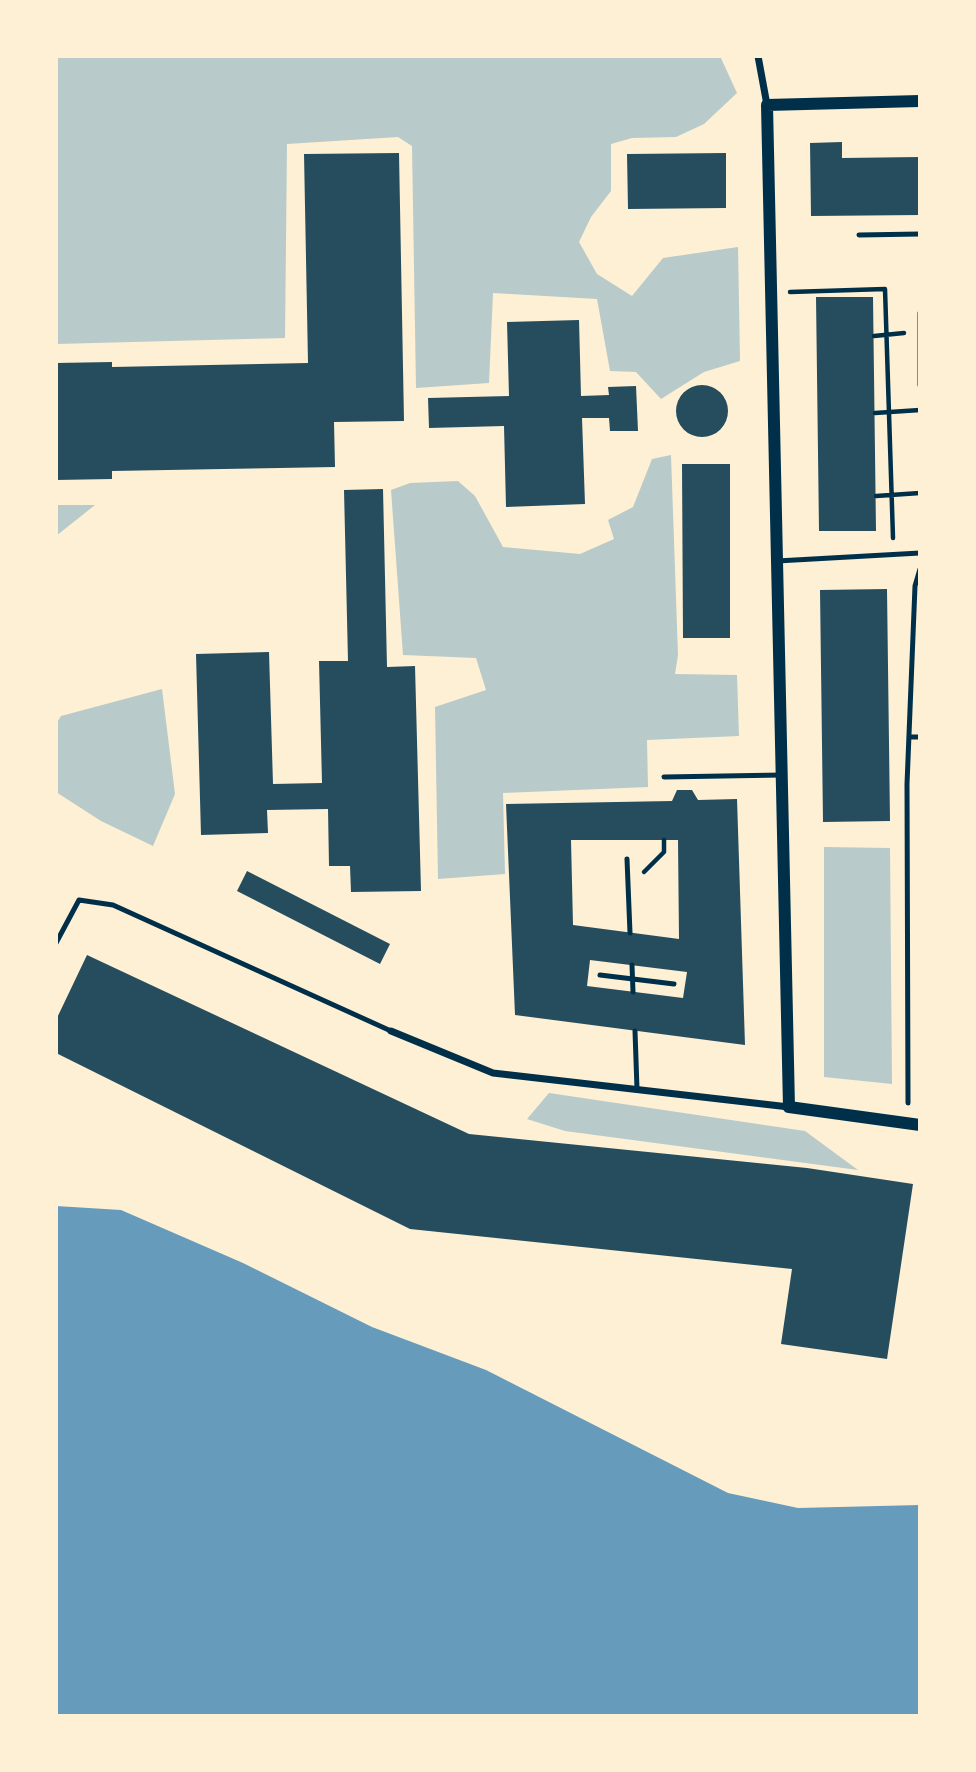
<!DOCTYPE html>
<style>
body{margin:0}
#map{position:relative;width:976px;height:1772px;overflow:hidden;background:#fdf0d5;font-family:"Golos Text",sans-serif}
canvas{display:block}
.frame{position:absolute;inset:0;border:58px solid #fdf0d5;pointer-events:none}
</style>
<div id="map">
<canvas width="976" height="1772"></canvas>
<div class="frame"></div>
</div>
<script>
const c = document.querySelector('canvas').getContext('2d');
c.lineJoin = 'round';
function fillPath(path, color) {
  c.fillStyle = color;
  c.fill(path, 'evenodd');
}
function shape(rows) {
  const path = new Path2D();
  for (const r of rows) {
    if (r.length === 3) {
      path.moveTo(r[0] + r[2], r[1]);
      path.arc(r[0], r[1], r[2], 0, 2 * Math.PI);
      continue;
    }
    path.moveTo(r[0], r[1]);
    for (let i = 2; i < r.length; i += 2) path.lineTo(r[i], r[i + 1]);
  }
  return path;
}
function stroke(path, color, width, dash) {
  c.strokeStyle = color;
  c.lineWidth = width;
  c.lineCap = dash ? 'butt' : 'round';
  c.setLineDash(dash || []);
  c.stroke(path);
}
fillPath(shape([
 [56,56,720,56,737,93,704,124,676,137,632,138,611,144,611,191,591,217,579,242,597,274,632,296,663,258,738,247,740,361,704,372,661,399,636,372,610,371,597,299,493,293,489,383,416,388,412,146,398,137,287,144,285,338,56,344],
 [671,455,678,655,675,674,737,675,739,736,647,740,648,787,503,793,505,874,438,879,435,707,486,690,476,658,403,655,391,490,410,483,458,481,475,496,503,547,580,554,614,539,608,520,633,507,652,459],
 [56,505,95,505,56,536],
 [162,689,175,794,153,846,101,821,56,792,56,724,61,716],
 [824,847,890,848,892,1084,824,1077],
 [549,1093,805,1131,858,1170,565,1131,527,1119]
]), '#b9caca');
fillPath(shape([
 [56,1206,121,1210,243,1263,372,1327,486,1370,728,1493,798,1508,920,1505,920,1716,56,1716]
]), '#669bbc');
fillPath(shape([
 [842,142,842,158,920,157,920,215,811,216,810,143],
 [399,153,404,421,334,422,335,467,112,471,112,479,56,480,56,363,112,362,112,367,308,363,304,154],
 [726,153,726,208,628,209,627,154],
 [816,297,873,297,876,531,819,531],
 [579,320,581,396,609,395,608,387,636,386,638,431,610,431,609,418,582,418,585,504,506,507,504,426,429,428,428,398,509,396,507,322],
 [702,411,26],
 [682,464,730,464,730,638,683,638],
 [383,489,387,667,415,666,421,891,351,892,350,866,329,866,328,809,267,810,268,833,201,835,196,654,269,652,273,784,322,783,319,661,348,661,344,490],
 [887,589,890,821,823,822,820,590],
 [677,790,692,790,698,800,737,799,745,1045,515,1015,506,804,672,801],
 [571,840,678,840,679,939,573,925],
 [590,960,687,972,683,998,587,986],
 [247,871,390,944,380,964,237,891],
 [87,955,469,1134,807,1168,913,1184,887,1359,781,1344,792,1269,410,1229,56,1053,56,1020]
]), '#264d5e');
stroke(shape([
 [790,292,885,289,893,538],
 [874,336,904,333],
 [875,413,920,410],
 [876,496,920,493],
 [644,872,664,852,664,840]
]), '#003049', 4.5);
stroke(shape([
 [859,235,920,234],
 [920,313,920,385],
 [777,561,920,553],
 [909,737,920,737],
 [664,777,782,775],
 [627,859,630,933],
 [56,943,79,900,113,905,391,1031],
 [632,965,633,992],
 [600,975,674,984],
 [635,1031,637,1089],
 [908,1103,907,784,915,586,920,569]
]), '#003049', 5);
stroke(shape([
 [758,56,767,105],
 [391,1031,493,1073,789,1107]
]), '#003049', 7);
stroke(shape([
 [920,101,767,105,789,1107,920,1125]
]), '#003049', 12);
</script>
